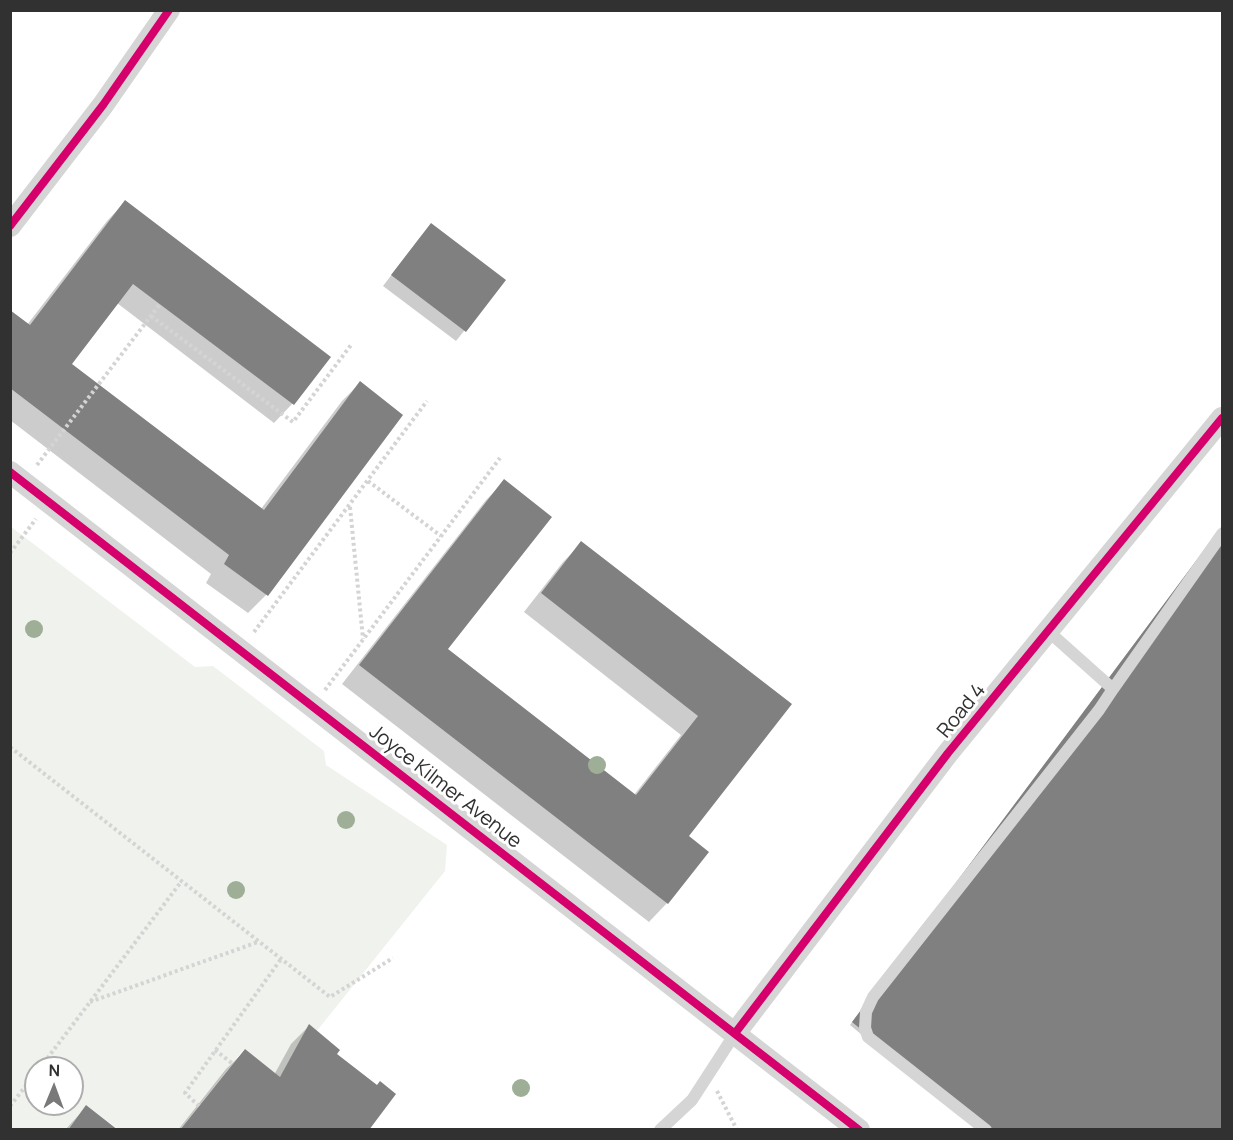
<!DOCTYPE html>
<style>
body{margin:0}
#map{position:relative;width:1233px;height:1140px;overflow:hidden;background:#fff;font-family:Manrope,sans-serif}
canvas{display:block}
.frame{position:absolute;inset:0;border:12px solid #313131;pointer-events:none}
.north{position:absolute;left:24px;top:1056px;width:60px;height:60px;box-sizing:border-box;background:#fff;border:2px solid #adadad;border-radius:50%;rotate:1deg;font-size:16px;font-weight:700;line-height:24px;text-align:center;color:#313131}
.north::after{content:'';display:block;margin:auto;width:21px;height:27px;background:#797979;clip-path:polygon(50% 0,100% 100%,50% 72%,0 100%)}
</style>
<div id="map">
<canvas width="1233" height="1140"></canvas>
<div class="frame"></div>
<div class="north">N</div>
</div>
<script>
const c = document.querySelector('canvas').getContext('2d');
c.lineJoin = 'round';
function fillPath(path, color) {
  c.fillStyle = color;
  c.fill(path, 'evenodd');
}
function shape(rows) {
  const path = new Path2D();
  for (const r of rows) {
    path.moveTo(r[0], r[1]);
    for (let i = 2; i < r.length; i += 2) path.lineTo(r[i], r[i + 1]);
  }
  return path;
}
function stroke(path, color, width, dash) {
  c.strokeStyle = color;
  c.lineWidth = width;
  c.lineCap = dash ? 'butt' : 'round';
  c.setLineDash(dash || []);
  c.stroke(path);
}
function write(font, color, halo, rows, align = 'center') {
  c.font = font + ' Manrope,sans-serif';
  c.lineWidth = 6;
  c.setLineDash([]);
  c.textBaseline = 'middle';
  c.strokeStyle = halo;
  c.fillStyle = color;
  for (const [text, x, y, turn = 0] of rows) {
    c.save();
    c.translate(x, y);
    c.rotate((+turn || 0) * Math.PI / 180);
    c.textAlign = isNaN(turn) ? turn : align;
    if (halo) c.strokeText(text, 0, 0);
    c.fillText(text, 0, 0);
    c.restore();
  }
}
fillPath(shape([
 [10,526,195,667,213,666,324,751,326,765,447,845,445,871,280,1077,244,1049,180,1129,118,1129,86,1105,68,1129,11,1129],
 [36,1068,72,1068,72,1104,36,1104]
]), '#f0f3ed');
fillPath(shape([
 [125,202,329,357,292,404,274,423,117,303,70,364,261,509,342,401,360,383,266,595,248,613,206,583,211,574,10,420,10,312,27,325,107,221],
 [422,235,504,281,456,341,383,286],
 [505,481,446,650,634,795,681,735,524,612,563,562,582,543,790,704,687,836,707,852,667,903,649,922,342,684,486,500],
 [1222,527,1222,1130,977,1130,850,1025],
 [309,1026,335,1055,367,1130,178,1130,226,1069,245,1051,274,1075,291,1044],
 [86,1107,116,1130,65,1130]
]), '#0003');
fillPath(shape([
 [125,200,331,357,294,405,133,284,72,364,264,510,360,381,403,415,268,596,224,564,229,555,10,388,10,310,30,325],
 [431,223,506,280,466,332,391,275],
 [504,479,552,517,448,649,636,795,698,716,541,593,581,541,792,704,689,836,709,852,668,904,359,665],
 [1222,526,1222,1130,983,1130,852,1022],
 [309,1024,340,1050,337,1054,377,1085,380,1081,396,1094,369,1130,180,1130,245,1049,280,1077],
 [86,1105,118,1130,68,1130]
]), '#808080');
stroke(shape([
 [151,316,293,422,351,345],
 [37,465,160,304],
 [368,481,441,536],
 [350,507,363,639],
 [10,553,36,519],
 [254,632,427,401],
 [325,690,500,458],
 [10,747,330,997,393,958],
 [90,1002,258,942],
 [215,1050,233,1064],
 [40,1068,181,882],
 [717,1091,737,1130],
 [10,1106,36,1073],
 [199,1106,185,1093,281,959]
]), '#d4d4d4', 4, [3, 3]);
stroke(shape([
 [1113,689,1222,534],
 [660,1130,692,1100,736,1032],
 [986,1130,868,1037,865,1028,866,1012,873,997,1099,710,1113,689,1048,631]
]), '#d5d5d5', 12);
stroke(shape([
 [10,226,103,105,169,10],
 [10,472,859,1130],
 [736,1032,948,753,1222,418]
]), '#d5d5d5', 22);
stroke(shape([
 [10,226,103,105,169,10],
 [10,472,859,1130],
 [736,1032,948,753,1222,418]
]), '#d6006c', 8);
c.fillStyle = '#9fae96';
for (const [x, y] of [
 [34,629],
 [597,765],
 [346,820],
 [236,890],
 [521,1088]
]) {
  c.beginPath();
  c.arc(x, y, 9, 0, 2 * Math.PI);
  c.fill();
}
write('20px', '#313131', '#fff', [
 ["Road 4",962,711,-51],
 ["Joyce Kilmer Avenue",445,787,38]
]);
</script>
